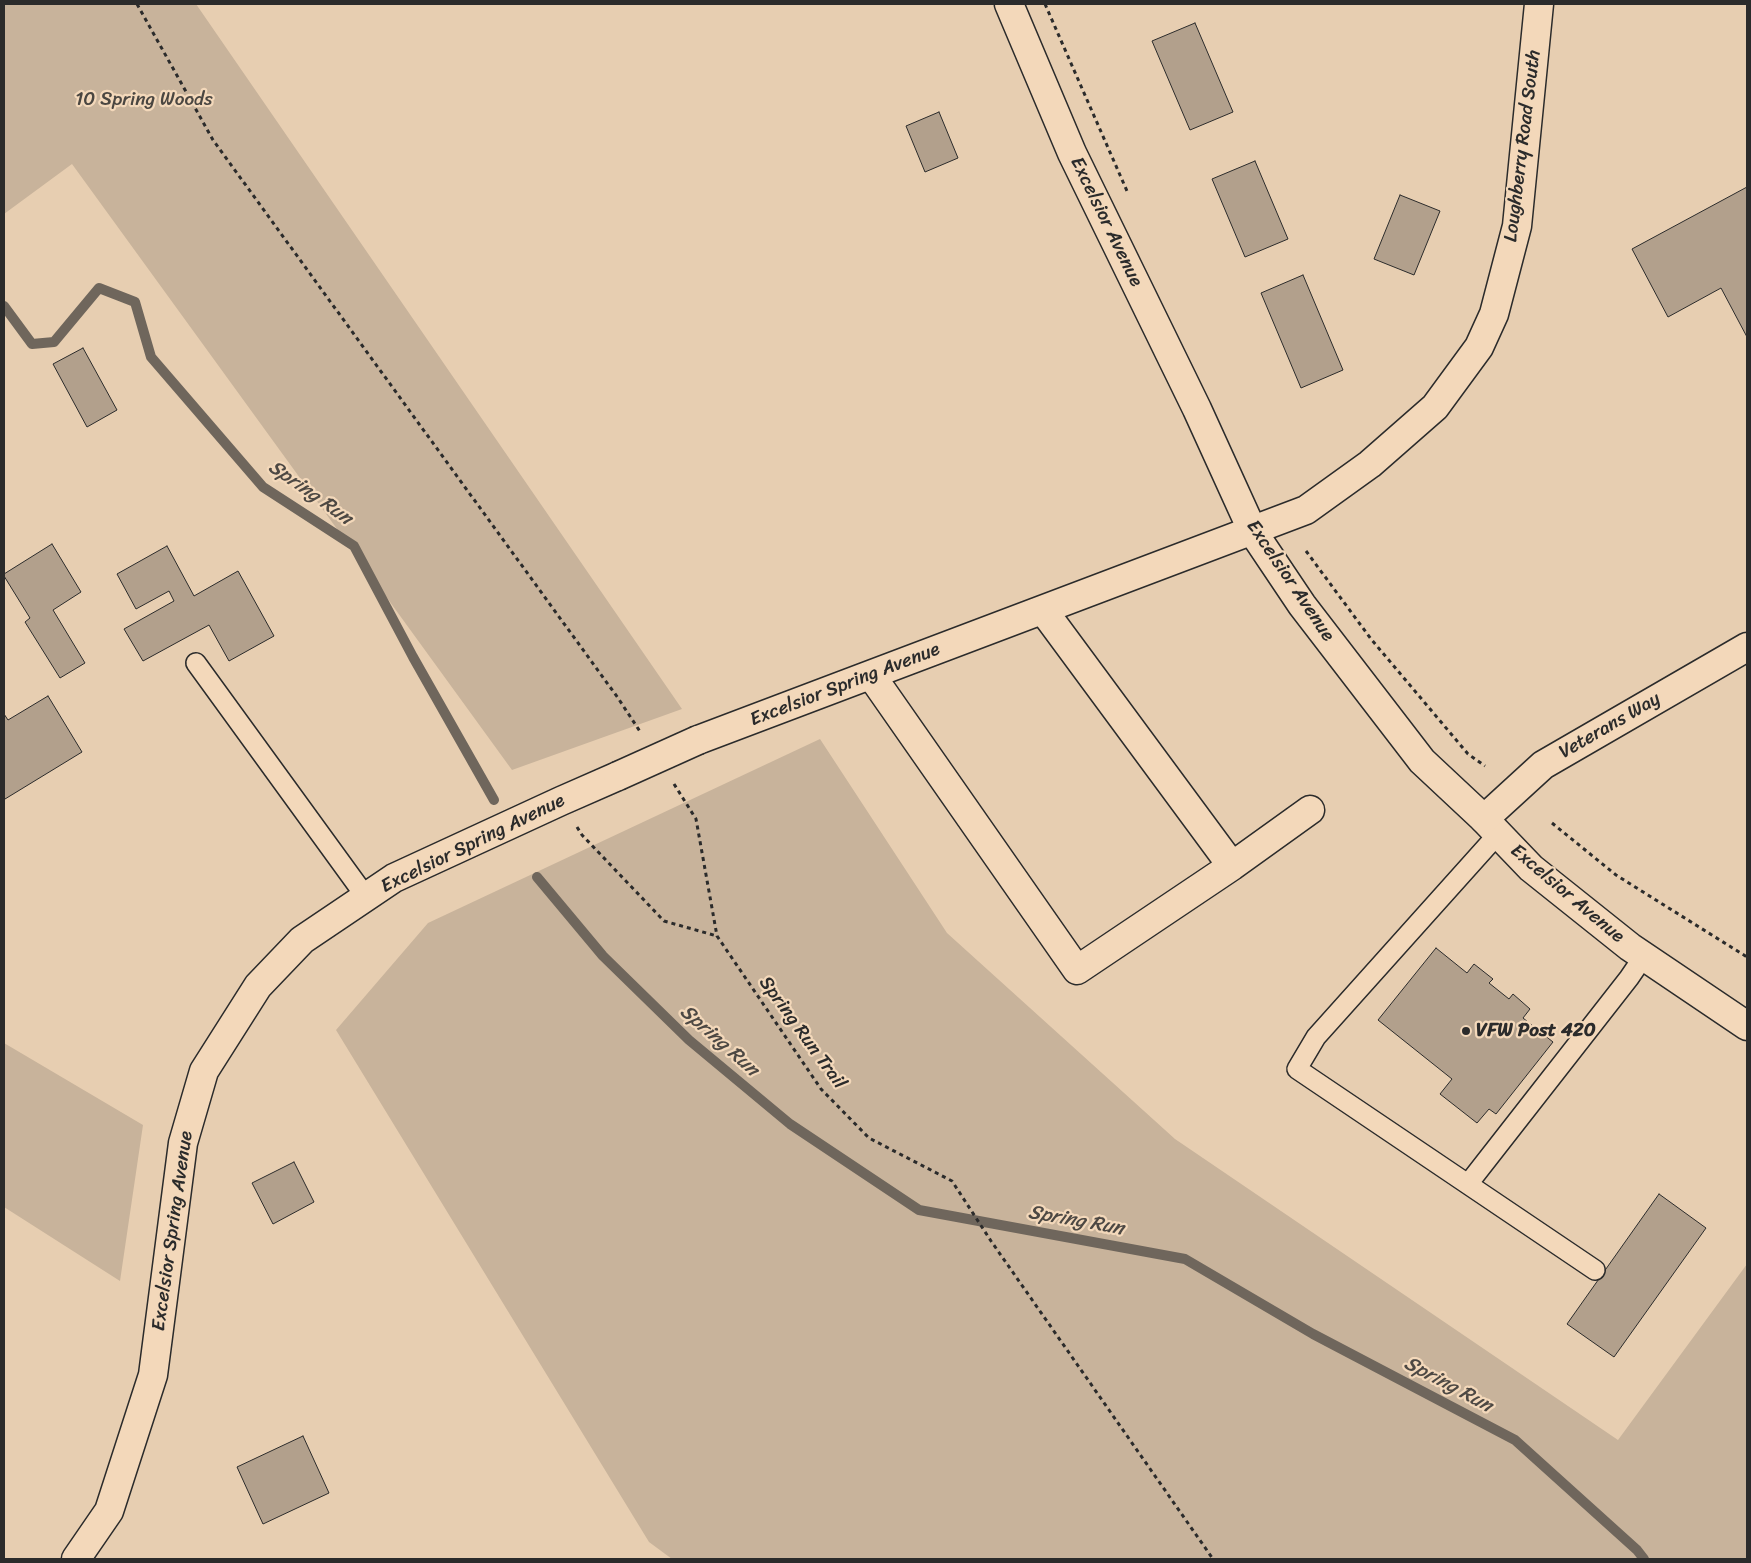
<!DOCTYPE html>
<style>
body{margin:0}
#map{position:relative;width:1751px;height:1563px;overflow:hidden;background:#e7ceb1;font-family:Sriracha,sans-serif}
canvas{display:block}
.frame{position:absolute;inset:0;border:5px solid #2b2b2b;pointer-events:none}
</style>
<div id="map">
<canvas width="1751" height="1563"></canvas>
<div class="frame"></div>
</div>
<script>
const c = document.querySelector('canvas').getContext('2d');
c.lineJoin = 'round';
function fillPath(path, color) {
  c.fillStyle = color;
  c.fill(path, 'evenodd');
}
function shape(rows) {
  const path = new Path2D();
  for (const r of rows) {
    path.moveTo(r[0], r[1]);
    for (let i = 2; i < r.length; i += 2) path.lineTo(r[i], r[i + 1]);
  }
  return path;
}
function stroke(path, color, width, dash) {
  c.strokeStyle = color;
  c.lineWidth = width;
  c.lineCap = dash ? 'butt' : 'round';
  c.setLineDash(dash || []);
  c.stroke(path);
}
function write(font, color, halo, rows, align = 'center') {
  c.font = font + ' Sriracha,sans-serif';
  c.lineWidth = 4.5;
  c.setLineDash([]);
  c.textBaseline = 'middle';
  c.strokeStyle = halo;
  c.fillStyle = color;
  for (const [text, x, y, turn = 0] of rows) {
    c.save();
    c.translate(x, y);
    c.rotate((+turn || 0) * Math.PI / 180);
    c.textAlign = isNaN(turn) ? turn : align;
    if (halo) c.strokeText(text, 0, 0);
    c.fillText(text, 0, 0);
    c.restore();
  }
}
fillPath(shape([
 [4,4,196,4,682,709,512,770,72,164,4,214],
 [820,739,947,933,1175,1139,1618,1440,1747,1264,1747,1559,672,1559,649,1542,336,1030,428,923],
 [4,1043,143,1125,120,1281,4,1207]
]), '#c8b39b');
stroke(shape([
 [4,306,32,344,54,342,99,288,135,302,151,357,263,487,354,546,413,657,494,800],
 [537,877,603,956,689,1040,790,1124,919,1210,1185,1259,1313,1334,1515,1440,1637,1550,1644,1559]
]), '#6f665c', 10);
const building = shape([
 [1195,23,1233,112,1190,130,1152,41,1195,23],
 [939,112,958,158,925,172,906,126,939,112],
 [1255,161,1288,239,1245,257,1212,179,1255,161],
 [1747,187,1747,337,1721,288,1668,317,1632,249,1747,187],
 [1400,195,1440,211,1414,275,1374,259,1400,195],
 [1303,275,1343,370,1301,388,1261,293,1303,275],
 [83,348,117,410,87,427,53,364,83,348],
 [52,544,81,592,53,610,85,663,60,678,25,622,30,618,4,576,4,574,52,544],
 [167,546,194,596,238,571,274,636,229,661,209,625,143,661,124,629,174,601,169,591,136,609,117,574,167,546],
 [48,696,82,752,5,799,4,797,4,714,8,720,48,696],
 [1436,948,1467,973,1474,964,1493,979,1489,983,1509,999,1513,994,1530,1009,1523,1018,1553,1042,1496,1114,1489,1109,1477,1123,1440,1094,1452,1079,1378,1020,1436,948],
 [294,1162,314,1202,273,1224,252,1183,294,1162],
 [1659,1194,1706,1228,1614,1357,1567,1324,1659,1194],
 [303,1436,329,1493,263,1524,237,1467,303,1436]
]);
fillPath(building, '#b2a08c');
stroke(building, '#2b2b2b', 1);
const lane = shape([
 [196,663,366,897],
 [1498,834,1316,1037,1297,1069,1595,1270],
 [1468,1184,1629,978,1644,956]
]);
const street = shape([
 [1043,610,1232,866],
 [871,675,1077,970,1232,866,1310,810],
 [698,740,1306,510,1370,464,1435,407,1479,347,1494,314,1517,226,1539,4],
 [1484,819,1531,868,1630,947,1747,1026],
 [76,1559,109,1511,153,1375,183,1143,204,1071,258,986,302,940,394,878,561,801,618,776]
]);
const secondary = shape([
 [1009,4,1072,153,1197,409,1253,532,1302,605,1422,761,1484,819,1543,765,1747,647]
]);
stroke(lane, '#2b2b2b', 22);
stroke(street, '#2b2b2b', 31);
stroke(secondary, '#2b2b2b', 31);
stroke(shape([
 [137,4,213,140,618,698,641,733],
 [1045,4,1127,191],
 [1306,551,1371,639,1468,754,1485,766],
 [674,784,696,819,717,936,821,1089,869,1138,952,1181,991,1241,1213,1559],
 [1552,823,1616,875,1747,957],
 [577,827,582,835,664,921,717,936]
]), '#2b2b2b', 3, [4, 4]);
stroke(lane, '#f3d8ba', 19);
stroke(street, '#f3d8ba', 28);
stroke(secondary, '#f3d8ba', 28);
const streetBridge = shape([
 [618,776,698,740]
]);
stroke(streetBridge, '#2b2b2b', 31, []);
stroke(streetBridge, '#f3d8ba', 28);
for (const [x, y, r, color] of [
 [1466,1031,5,"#2b2b2b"]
]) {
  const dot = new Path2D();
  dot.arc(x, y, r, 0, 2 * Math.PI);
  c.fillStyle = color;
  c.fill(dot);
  stroke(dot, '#f3d8ba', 2);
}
write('19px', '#4a4641', '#f3d8ba', [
 ["10 Spring Woods",144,100]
]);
write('19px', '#2b2b2b', '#f3d8ba', [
 ["Loughberry Road South",1523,146,-83],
 ["Excelsior Avenue",1106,222,64],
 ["Excelsior Avenue",1290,581,56],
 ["Excelsior Spring Avenue",845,685,-21],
 ["Veterans Way",1610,726,-30],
 ["Excelsior Spring Avenue",473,844,-26],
 ["Excelsior Avenue",1567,894,40],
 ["Spring Run Trail",802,1033,54],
 ["Excelsior Spring Avenue",173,1231,-82]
]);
write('bold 19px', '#2b2b2b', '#f3d8ba', [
 ["VFW Post 420",1476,1031]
], 'left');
write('italic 20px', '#4d4843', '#f3d8ba', [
 ["Spring Run",310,493,35],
 ["Spring Run",719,1041,41],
 ["Spring Run",1076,1221,10],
 ["Spring Run",1448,1385,28]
]);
</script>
